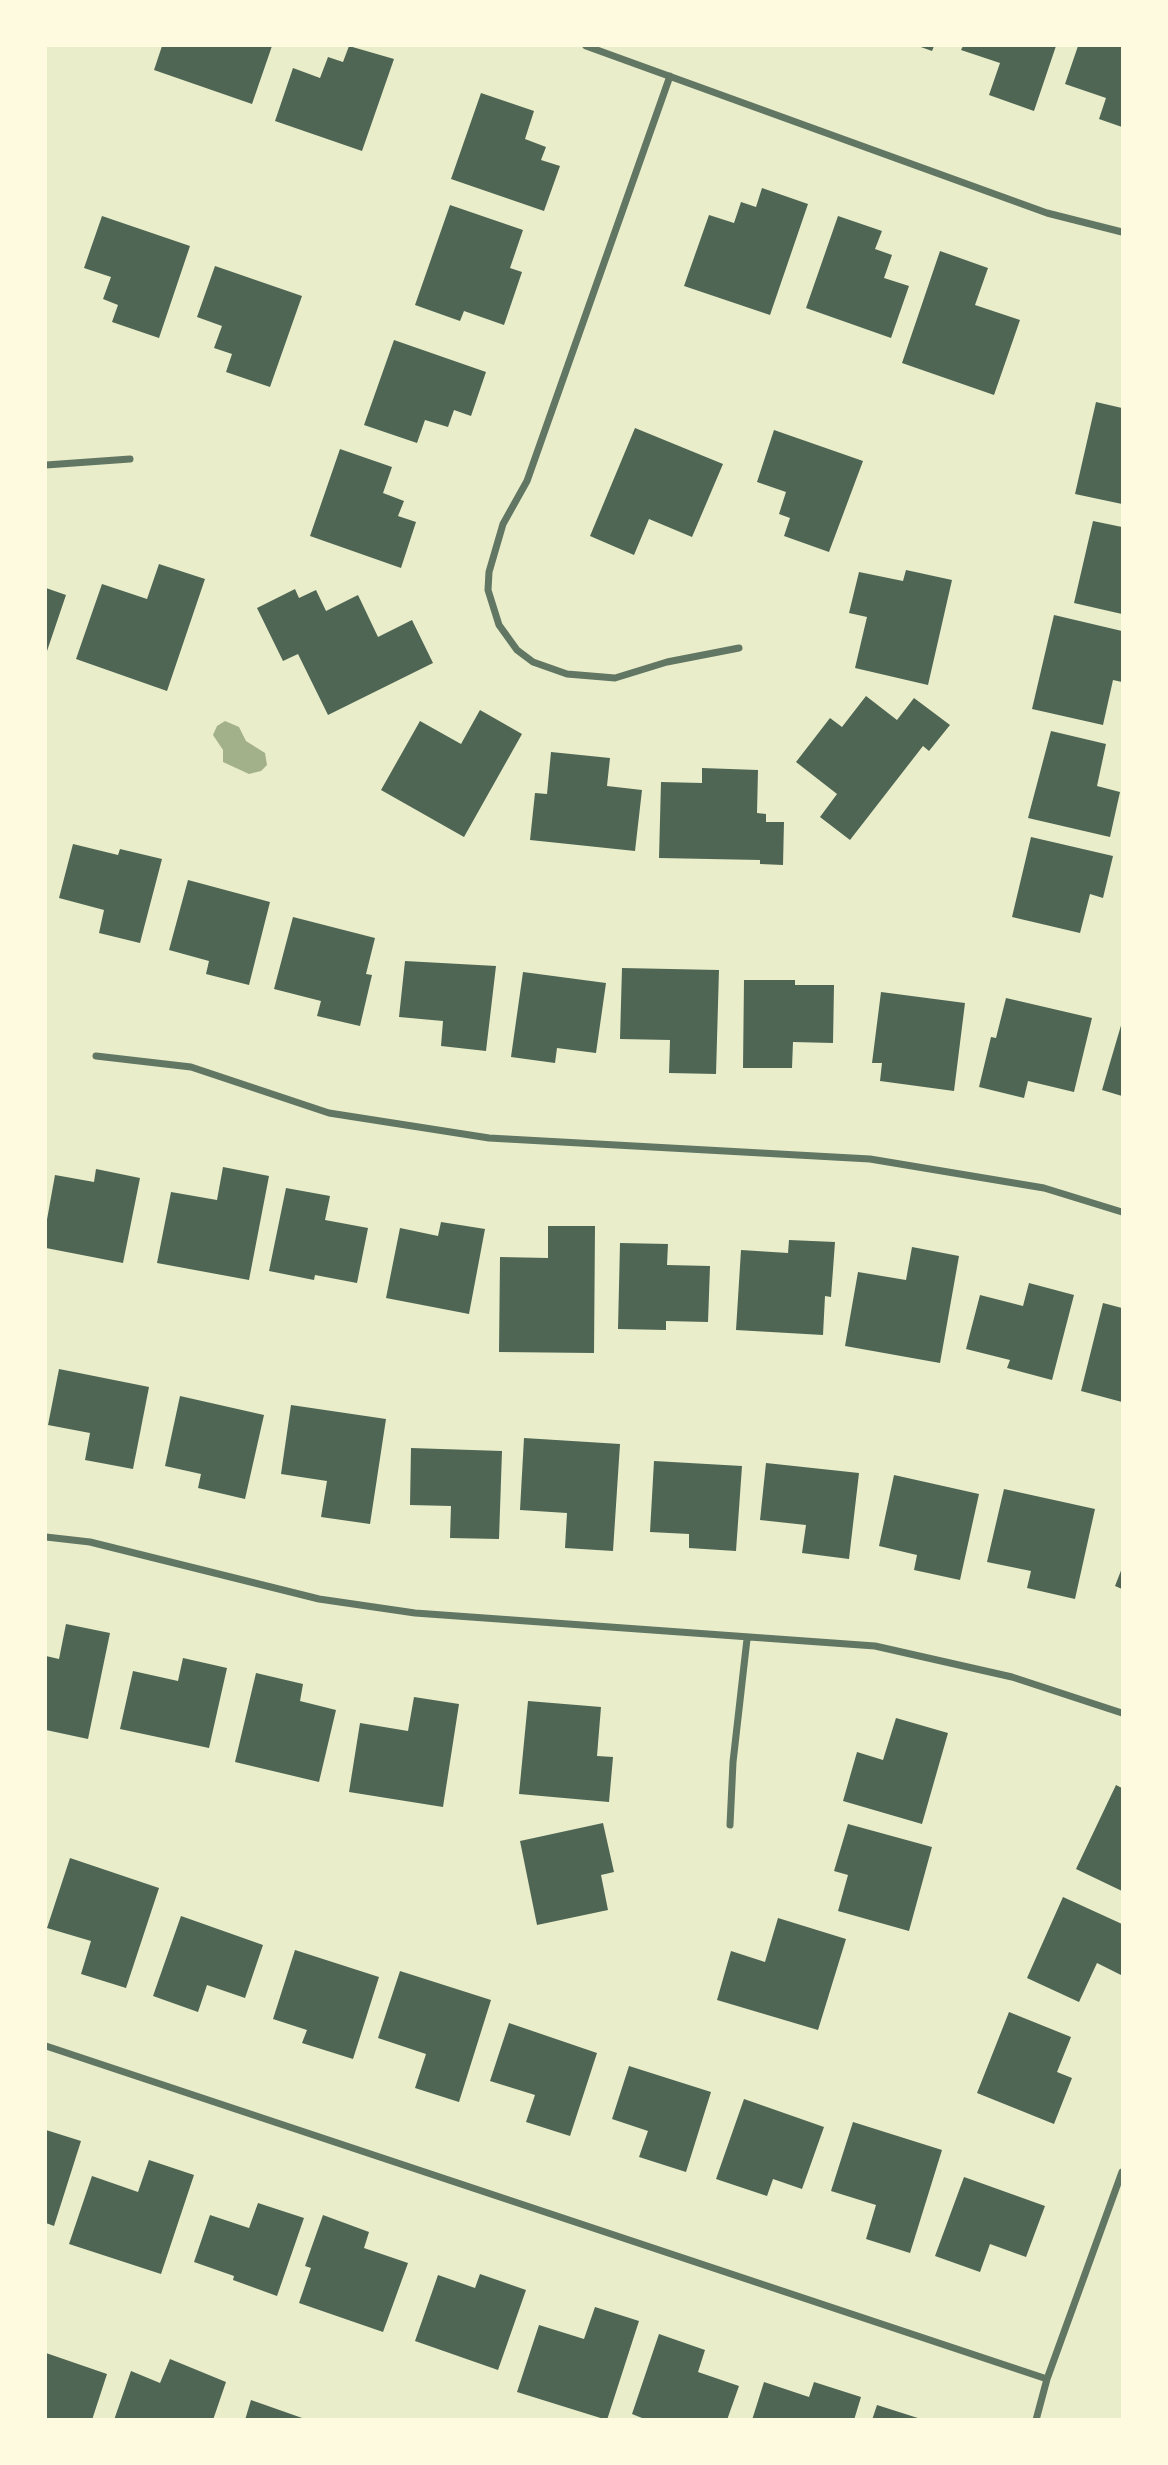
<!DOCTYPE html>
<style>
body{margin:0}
#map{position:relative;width:1168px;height:2465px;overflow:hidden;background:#e9edc9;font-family:Barlow,sans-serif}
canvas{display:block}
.frame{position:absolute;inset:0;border:47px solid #fefae0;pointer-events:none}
</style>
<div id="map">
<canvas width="1168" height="2465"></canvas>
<div class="frame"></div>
</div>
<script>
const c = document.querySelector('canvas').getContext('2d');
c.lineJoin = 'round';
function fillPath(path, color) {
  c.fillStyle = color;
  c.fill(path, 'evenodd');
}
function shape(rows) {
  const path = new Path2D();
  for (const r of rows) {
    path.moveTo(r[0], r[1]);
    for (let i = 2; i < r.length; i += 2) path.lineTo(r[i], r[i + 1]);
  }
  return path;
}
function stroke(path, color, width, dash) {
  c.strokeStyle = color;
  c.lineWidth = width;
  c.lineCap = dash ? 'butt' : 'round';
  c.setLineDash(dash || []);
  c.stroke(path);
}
fillPath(shape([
 [225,721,239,727,246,741,265,753,267,765,261,771,249,774,223,762,223,750,213,735,217,726]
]), '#a3b18a');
fillPath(shape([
 [162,46,272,46,252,104,154,70],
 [349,46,394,59,362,151,275,121,293,68,320,78,328,57,343,62],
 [918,46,934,46,932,51],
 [963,46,1056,46,1034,111,989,95,1000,63,961,50],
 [1078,46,1122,46,1122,127,1099,119,1106,98,1065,84],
 [481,93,534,111,525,139,546,147,541,160,560,166,544,211,451,179],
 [762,188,808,204,770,315,684,286,709,215,734,223,741,202,756,207],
 [450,205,523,230,510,268,522,272,504,325,464,311,460,321,415,305],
 [102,216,190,246,159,338,112,322,118,305,103,299,111,277,84,268],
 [838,216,882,231,875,249,892,255,884,278,909,286,891,338,806,308],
 [940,251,988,268,975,305,1020,320,994,395,902,363],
 [215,266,302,296,270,387,226,372,232,354,214,348,222,326,197,317],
 [394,340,486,372,471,416,454,410,448,427,425,420,417,443,364,425],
 [1096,402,1122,408,1122,504,1075,494],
 [635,428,723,464,692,537,649,519,634,555,590,536],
 [774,430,863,461,829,552,784,536,790,518,779,514,786,492,757,482],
 [340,449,392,467,383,493,404,501,398,516,416,522,401,568,310,536],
 [1093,521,1122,527,1122,614,1074,603],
 [159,564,205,579,167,691,76,659,102,584,147,599],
 [906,570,952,580,928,685,855,668,867,617,849,613,859,572,903,581],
 [46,588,66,595,46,654],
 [295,589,299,598,316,590,326,611,358,595,378,637,412,620,433,663,328,715,298,654,283,661,257,608],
 [1054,615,1122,631,1122,682,1113,680,1103,725,1032,709],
 [866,696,897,720,914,698,950,725,929,751,923,746,850,840,820,817,837,794,796,762,830,718,842,727],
 [480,710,522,734,464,837,381,790,420,721,461,744],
 [1051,731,1106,744,1097,786,1120,792,1110,837,1028,818],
 [551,752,610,758,607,786,642,790,635,851,530,840,535,793,547,794],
 [702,768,758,770,757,813,766,814,766,822,784,822,783,865,760,864,760,860,659,858,661,782,702,783],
 [1031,837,1113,856,1103,898,1090,894,1080,933,1012,917],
 [73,844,118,855,120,849,162,859,140,943,99,933,104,910,59,898],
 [188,880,270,902,249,985,206,974,209,961,169,950],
 [293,917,375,938,366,974,372,975,360,1026,317,1016,321,1001,274,989],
 [405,961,496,966,486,1051,441,1046,443,1021,399,1017],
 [622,968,719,970,716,1074,669,1073,670,1040,620,1039],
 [523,972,606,983,596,1053,557,1048,555,1063,511,1057],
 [744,980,795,980,795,985,834,985,833,1043,793,1042,792,1068,743,1068],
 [881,992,965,1003,954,1091,880,1081,882,1063,872,1063],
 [1006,998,1092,1018,1074,1092,1028,1081,1024,1098,979,1087,991,1037,996,1038],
 [1122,1022,1122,1096,1102,1090],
 [223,1167,269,1176,249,1280,157,1263,171,1192,217,1200],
 [96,1169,140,1178,123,1263,46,1248,46,1225,55,1175,94,1182],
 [286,1188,330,1196,325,1220,368,1228,357,1283,315,1275,314,1280,269,1271],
 [441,1222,485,1229,469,1314,386,1298,400,1228,438,1236],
 [548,1226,595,1226,594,1353,499,1352,500,1257,548,1258],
 [789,1240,835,1242,831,1297,825,1296,823,1335,736,1330,741,1250,788,1253],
 [620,1243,668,1244,667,1265,710,1266,708,1322,666,1321,666,1330,618,1329],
 [912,1247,959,1256,940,1363,845,1346,858,1272,906,1280],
 [1029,1283,1074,1295,1052,1380,1007,1368,1010,1360,966,1349,980,1295,1023,1306],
 [1103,1303,1122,1308,1122,1402,1081,1391],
 [59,1369,149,1387,133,1469,85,1460,90,1433,48,1425],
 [180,1396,264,1415,245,1499,198,1488,201,1474,165,1466],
 [291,1405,386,1419,370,1524,321,1517,327,1481,281,1474],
 [524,1438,620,1444,613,1551,565,1548,567,1513,520,1510],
 [411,1448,502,1451,499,1539,450,1538,451,1506,410,1505],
 [654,1461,742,1466,736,1551,689,1548,689,1534,650,1532],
 [766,1463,859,1473,849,1559,802,1553,806,1525,760,1520],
 [894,1475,979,1494,960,1580,914,1570,917,1555,879,1546],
 [1004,1489,1095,1509,1075,1599,1027,1588,1031,1571,987,1562],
 [1122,1568,1122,1589,1115,1586],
 [66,1624,110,1633,88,1739,46,1730,46,1656,59,1659],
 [183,1658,227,1668,209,1748,120,1729,133,1671,178,1681],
 [256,1673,303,1684,300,1701,336,1710,319,1782,235,1762],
 [414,1697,459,1704,443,1807,349,1792,360,1723,408,1731],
 [528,1701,601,1707,597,1756,613,1757,609,1802,519,1794],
 [896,1718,948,1733,922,1824,843,1801,857,1752,883,1760],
 [1116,1785,1122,1788,1122,1891,1076,1869],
 [603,1823,614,1872,601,1875,608,1910,537,1925,520,1841],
 [848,1824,932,1847,909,1931,838,1911,848,1875,834,1871],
 [70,1858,159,1888,126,1988,81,1974,91,1941,47,1928],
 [1063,1897,1122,1924,1121,1975,1097,1963,1079,2002,1027,1978],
 [181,1916,263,1945,245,1998,207,1985,198,2012,153,1996],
 [778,1918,846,1939,818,2030,717,2000,731,1951,765,1962],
 [295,1950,379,1977,353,2059,302,2043,307,2030,273,2019],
 [400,1971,491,2000,459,2102,415,2088,426,2054,378,2038],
 [1009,2012,1071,2037,1057,2072,1072,2078,1054,2124,977,2093],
 [509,2023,597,2053,570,2136,526,2122,535,2095,490,2081],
 [629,2066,711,2092,686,2172,639,2157,648,2131,612,2119],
 [744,2099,824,2127,802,2189,773,2179,767,2196,716,2179],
 [853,2122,942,2150,910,2253,866,2239,876,2205,831,2191],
 [46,2130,81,2141,54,2226,46,2223],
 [149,2160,194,2175,161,2274,69,2244,92,2176,138,2192],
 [964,2177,1045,2206,1026,2257,990,2244,980,2272,935,2256],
 [258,2203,304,2218,277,2296,233,2280,234,2276,194,2262,210,2215,249,2228],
 [323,2215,369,2232,364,2248,408,2263,383,2332,299,2303,311,2268,305,2266],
 [480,2274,526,2290,498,2370,415,2341,438,2275,475,2288],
 [595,2307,639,2321,607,2420,517,2392,539,2325,584,2339],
 [659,2334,705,2350,698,2372,739,2386,727,2420,647,2420,632,2414],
 [46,2353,107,2374,92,2420,46,2420],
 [170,2359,226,2382,213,2420,114,2420,131,2371,160,2383],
 [764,2382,809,2397,814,2382,861,2397,854,2420,752,2420],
 [251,2400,305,2419,304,2420,245,2420],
 [877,2405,921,2419,920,2420,872,2420]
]), '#4f6655');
stroke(shape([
 [586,46,1047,213,1122,232],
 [670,76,527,481,503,524,489,572,488,590,499,625,517,650,533,662,567,674,615,678,667,662,739,648],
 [46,465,130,459],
 [96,1056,191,1067,329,1113,489,1138,870,1159,1044,1188,1122,1212],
 [46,1537,90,1542,319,1599,415,1613,875,1646,1012,1677,1122,1713],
 [730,1825,733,1762,747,1639],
 [46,2046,1047,2379],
 [1036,2420,1047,2379,1122,2172]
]), '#617663', 7);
</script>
